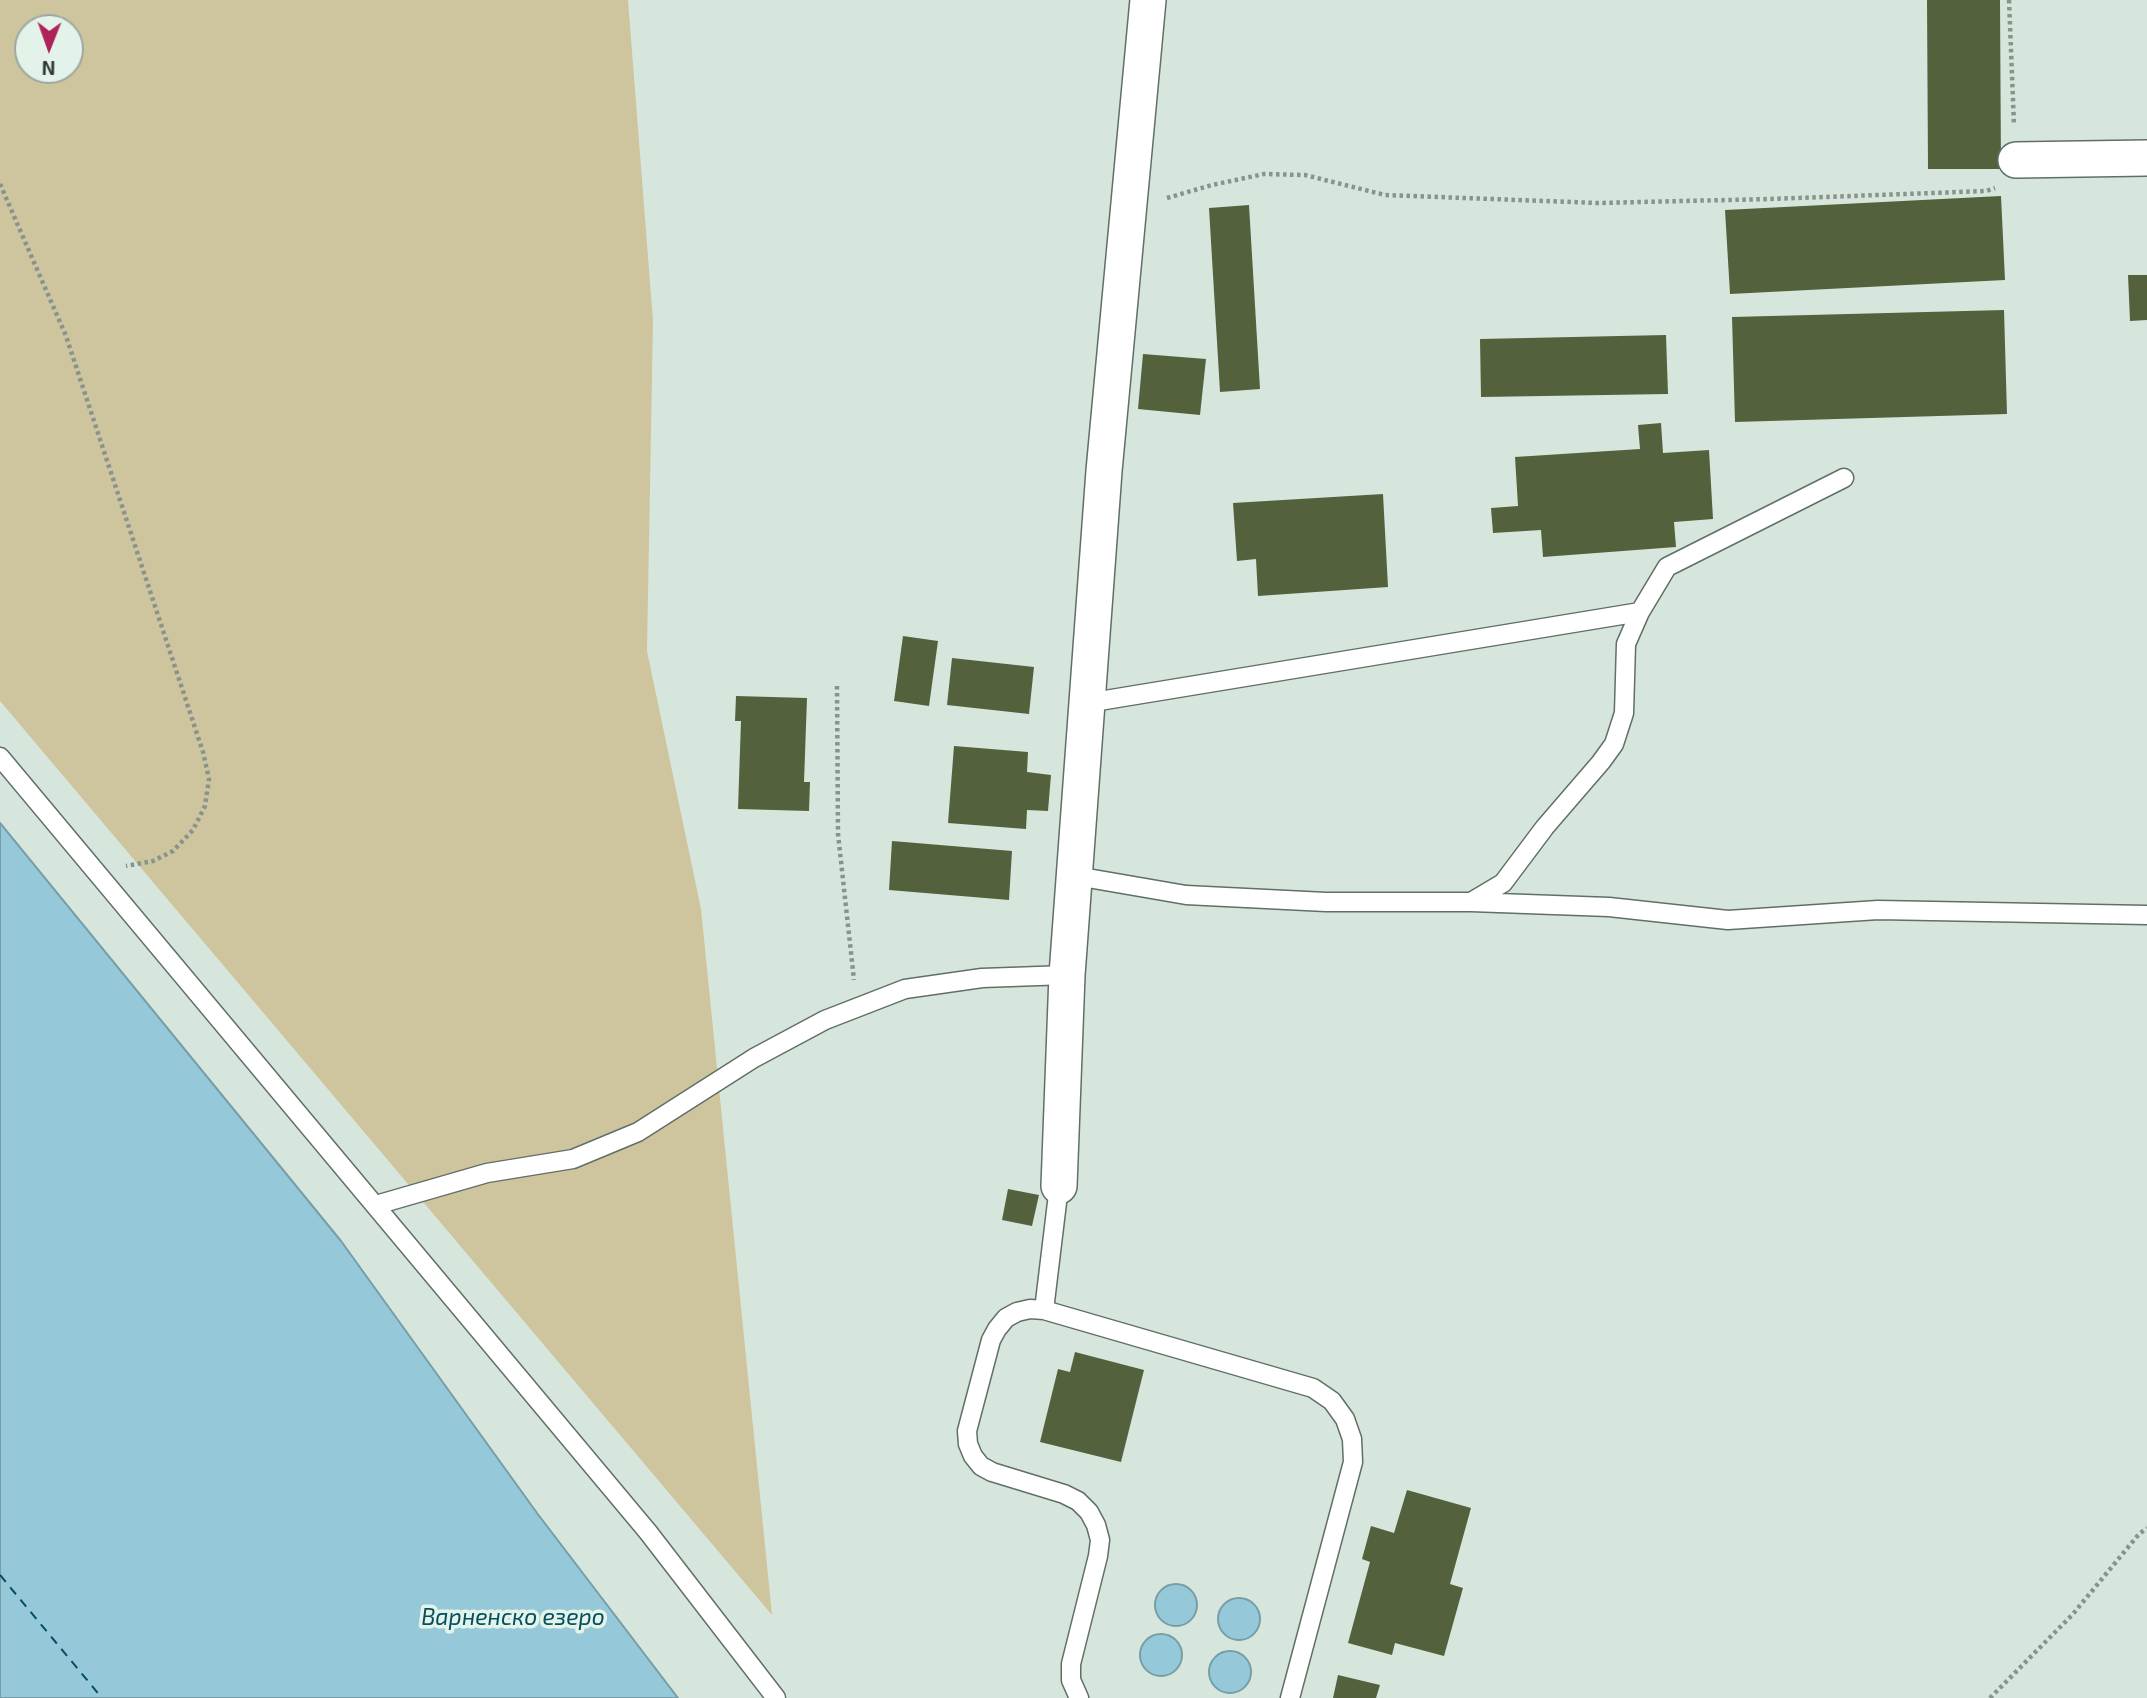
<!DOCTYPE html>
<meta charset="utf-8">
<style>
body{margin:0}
#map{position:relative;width:2147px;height:1698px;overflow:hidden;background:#d7e6dc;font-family:"Exo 2",sans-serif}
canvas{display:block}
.north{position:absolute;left:14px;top:14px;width:70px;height:70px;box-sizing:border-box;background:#e4f3ea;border:2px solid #9ca8a1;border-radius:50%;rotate:181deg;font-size:19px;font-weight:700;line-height:28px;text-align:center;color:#313733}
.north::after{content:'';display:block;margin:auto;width:24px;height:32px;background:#b0235a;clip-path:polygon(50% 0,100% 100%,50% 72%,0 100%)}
</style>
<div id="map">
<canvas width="2147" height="1698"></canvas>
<div class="north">N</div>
</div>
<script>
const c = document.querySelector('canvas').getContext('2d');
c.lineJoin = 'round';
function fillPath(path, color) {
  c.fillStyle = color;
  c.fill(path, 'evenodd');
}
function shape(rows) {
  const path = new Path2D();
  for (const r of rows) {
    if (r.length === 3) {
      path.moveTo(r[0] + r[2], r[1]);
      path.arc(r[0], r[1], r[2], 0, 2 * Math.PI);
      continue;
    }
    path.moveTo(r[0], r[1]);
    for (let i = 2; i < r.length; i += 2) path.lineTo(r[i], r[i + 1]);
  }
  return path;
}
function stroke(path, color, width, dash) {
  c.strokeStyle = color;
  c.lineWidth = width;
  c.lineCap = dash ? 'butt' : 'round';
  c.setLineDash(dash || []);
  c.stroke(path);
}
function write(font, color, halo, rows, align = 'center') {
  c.font = font + ' "Exo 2",sans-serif';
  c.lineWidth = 7;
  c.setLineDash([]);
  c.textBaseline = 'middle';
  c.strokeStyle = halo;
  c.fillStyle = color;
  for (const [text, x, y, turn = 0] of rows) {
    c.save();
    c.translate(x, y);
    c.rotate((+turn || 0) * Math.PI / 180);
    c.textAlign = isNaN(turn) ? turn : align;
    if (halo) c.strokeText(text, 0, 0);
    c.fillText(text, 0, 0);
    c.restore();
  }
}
fillPath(shape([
 [0,0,628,0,653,321,647,651,701,909,772,1615,0,701],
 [28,28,70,28,70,70,28,70]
]), '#cec59e');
const water = shape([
 [0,823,341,1241,537,1513,678,1698,0,1698,0,823],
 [1176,1605,21],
 [1239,1619,21],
 [1161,1655,21],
 [1230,1672,21]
]);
fillPath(water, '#95c9d9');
stroke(water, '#779da7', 2);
stroke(shape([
 [0,1575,102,1698]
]), '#024f60', 2, [9, 7]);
fillPath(shape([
 [1927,0,2000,0,2001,169,1928,169],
 [2001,196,2005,280,1730,294,1725,210],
 [1249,205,1260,389,1220,392,1209,208],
 [2128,275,2147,275,2147,320,2130,321],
 [2004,310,2007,414,1735,422,1732,317],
 [1666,335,1668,394,1481,397,1480,339],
 [1143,354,1206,359,1200,415,1138,409],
 [1661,423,1663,453,1709,450,1713,519,1674,522,1676,547,1543,557,1541,530,1493,533,1491,508,1518,506,1515,457,1640,449,1638,425],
 [1383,494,1388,587,1258,596,1256,559,1237,561,1233,503],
 [903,636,938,641,929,706,894,701],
 [952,658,1034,667,1029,714,947,705],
 [736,696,807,698,804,782,810,782,809,811,738,809,741,721,735,721],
 [954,746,1028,752,1027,772,1051,775,1048,811,1027,810,1026,829,948,823],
 [892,841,1012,851,1009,900,889,890],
 [1008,1189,1039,1195,1032,1226,1002,1220],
 [1075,1352,1144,1370,1121,1462,1040,1442,1058,1369,1070,1372],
 [1407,1490,1471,1508,1450,1584,1463,1588,1444,1656,1395,1643,1392,1655,1348,1643,1370,1562,1362,1559,1371,1526,1394,1533],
 [1338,1675,1380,1685,1376,1698,1333,1698]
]), '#53623d');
const lane = shape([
 [1087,703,1640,612],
 [0,757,648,1532,776,1698],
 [1076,876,1186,895,1326,902,1471,902,1503,883,1545,827,1601,762,1614,744,1624,713,1626,644,1640,612,1667,567,1844,478],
 [1471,902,1609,907,1728,920,1878,910,2147,915],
 [376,1205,487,1173,573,1159,638,1132,754,1058,825,1020,905,989,982,978,1067,975],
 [1044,1310,1059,1186],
 [1079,1698,1071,1680,1071,1664,1098,1556,1100,1540,1096,1525,1089,1512,1078,1501,1064,1494,992,1472,981,1466,973,1456,968,1444,967,1431,991,1340,997,1329,1006,1318,1017,1312,1030,1309,1044,1310,1313,1388,1332,1401,1345,1419,1352,1439,1353,1462,1290,1698]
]);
const street = shape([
 [2016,160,2147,158],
 [1059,1186,1067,975,1104,471,1148,0]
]);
stroke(lane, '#616f66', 21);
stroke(street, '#616f66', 38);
stroke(shape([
 [2009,0,2014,125],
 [0,184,66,336,203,752,209,779,205,806,193,830,173,851,153,861,126,866],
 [1167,198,1212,185,1264,174,1305,175,1385,195,1598,203,1770,199,1986,191,1995,188],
 [837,686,838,834,854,980],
 [1990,1698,2073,1614,2139,1534,2147,1528]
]), '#88938c', 4.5, [3.5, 3.5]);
stroke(lane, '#fff', 18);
stroke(street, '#fff', 35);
write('italic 23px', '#024f60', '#e4f3ea', [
 ["Варненско езеро",513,1617]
]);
</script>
